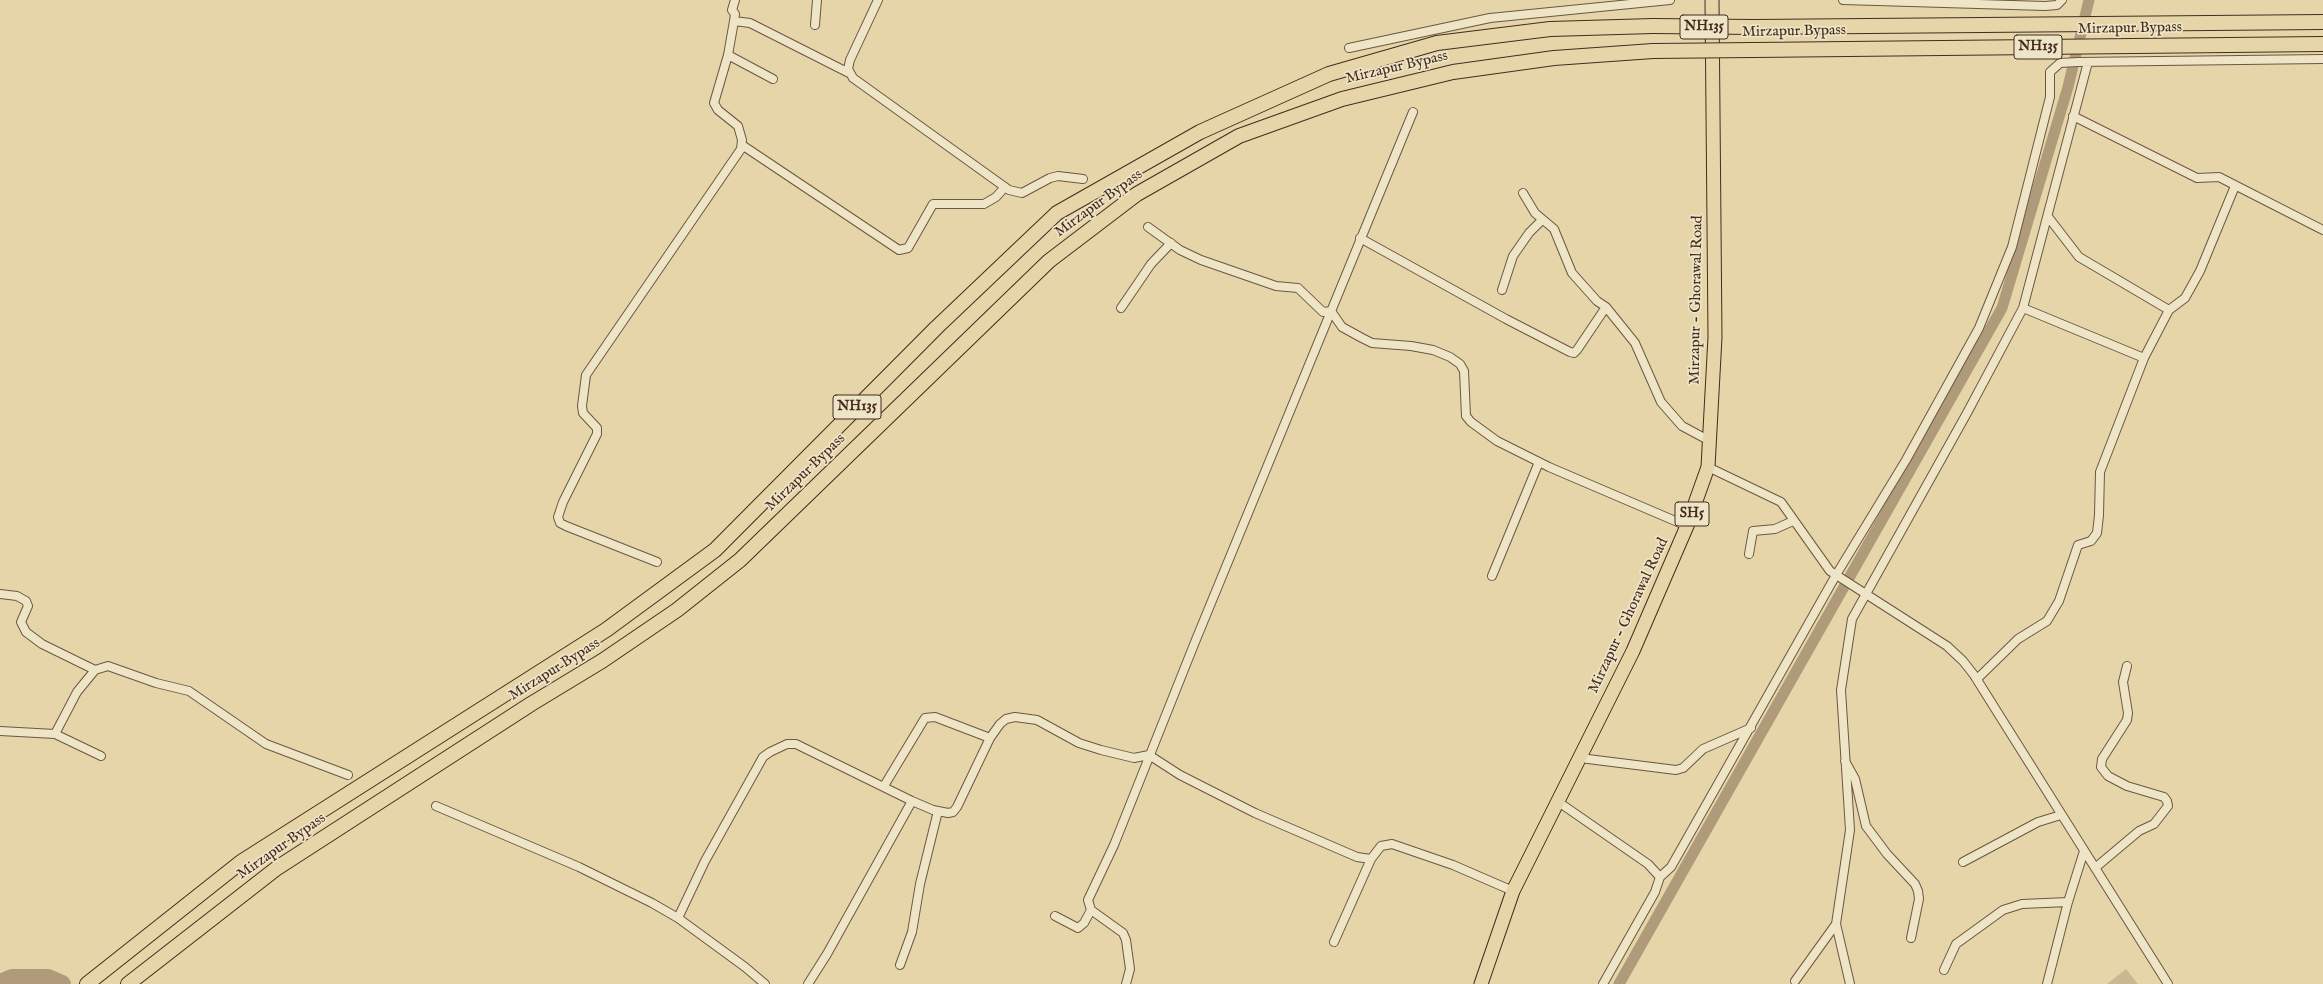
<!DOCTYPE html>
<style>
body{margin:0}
canvas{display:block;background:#e5d5a8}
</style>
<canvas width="2323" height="984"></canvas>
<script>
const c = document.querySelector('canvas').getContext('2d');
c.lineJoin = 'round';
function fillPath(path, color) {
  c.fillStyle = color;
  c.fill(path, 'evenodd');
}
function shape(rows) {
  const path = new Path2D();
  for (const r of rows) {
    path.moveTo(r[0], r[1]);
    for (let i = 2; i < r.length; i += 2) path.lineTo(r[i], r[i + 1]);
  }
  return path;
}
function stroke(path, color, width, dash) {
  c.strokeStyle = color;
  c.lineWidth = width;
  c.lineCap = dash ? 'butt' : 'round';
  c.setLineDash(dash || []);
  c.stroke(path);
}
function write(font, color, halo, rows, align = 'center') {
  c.font = font + ' "IM FELL English",serif';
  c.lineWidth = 3.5;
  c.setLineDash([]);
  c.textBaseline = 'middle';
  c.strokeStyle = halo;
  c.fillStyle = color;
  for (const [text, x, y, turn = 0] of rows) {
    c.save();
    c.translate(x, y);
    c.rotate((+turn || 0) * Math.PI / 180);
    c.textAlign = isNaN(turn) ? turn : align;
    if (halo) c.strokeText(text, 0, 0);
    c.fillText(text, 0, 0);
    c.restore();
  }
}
fillPath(shape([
 [2126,969,2138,984,2107,984]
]), '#cab891');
stroke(shape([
 [1619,984,2002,308,2068,87,2089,0]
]), '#af9b7a', 11);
stroke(shape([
 [0,983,12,978,48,978,62,984]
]), '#af9b7a', 18);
const minor = shape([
 [878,0,850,60,848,69,853,78,1009,190,1022,193,1050,178,1058,176,1083,179],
 [1843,0,2045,6,2057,5,2062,0],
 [734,21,750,23,849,73],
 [815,25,817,0],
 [1349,48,1490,18,1670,0],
 [728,55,773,79],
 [2073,116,2197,178,2219,177,2323,230],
 [742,145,899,250,908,248,933,204,984,204,996,197,1005,187],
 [1523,193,1535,213,1554,229,1572,273,1597,301,1606,307,1635,343,1661,402,1682,426,1710,441],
 [2049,218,2079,257,2169,310],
 [1148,227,1180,250,1201,260,1276,286,1298,288,1323,312,1331,311,1342,327,1362,338,1372,343,1411,346,1433,350,1450,357,1460,364,1464,371,1466,416,1471,422,1497,441,1549,467,1687,526],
 [1360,238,1506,319,1570,352,1574,353,1577,350,1606,307],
 [1502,290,1513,256,1529,233,1542,220],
 [1121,308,1151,264,1171,243],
 [2023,308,2144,358],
 [1708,467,1781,502,1830,571,1947,646,1963,661,1974,675,2168,984],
 [1749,554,1753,531,1775,529,1793,521],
 [657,562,566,526,560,523,558,517,563,502,597,434,597,428,583,413,582,406,586,375,741,149,742,140,738,126,718,110,714,103,728,55,734,21,735,14,732,10,735,0],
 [1492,576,1539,462],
 [0,594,17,596,26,601,28,606,21,622,26,632,42,644,95,670],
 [1977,679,2018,639,2047,621,2059,601,2078,545,2091,541,2097,533,2099,515,2100,472,2144,358,2169,310,2185,298,2200,271,2235,186],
 [0,731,55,734,101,756],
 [55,734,77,692,95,670,108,666,156,683,189,691,266,744,348,775],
 [1580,758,1676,770,1683,768,1703,749,1751,728],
 [1845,761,1855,779,1866,826,1887,854,1915,884,1918,891,1919,899,1911,938],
 [884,786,925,718,935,717,990,738],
 [1557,801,1648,864,1660,877,1655,892,1603,984],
 [436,806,579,867,652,903,678,918,745,967,765,984],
 [1963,862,2038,822,2061,815],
 [2095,868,2139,831,2154,824,2168,806,2167,801,2164,797,2127,786,2108,776,2101,767,2102,759,2127,720,2128,713,2123,682,2127,666],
 [1660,877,1671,867,1836,575,1906,460,1979,328,2012,247,2050,97,2050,72,2060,63,2078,62,2323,59],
 [1055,916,1078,928,1084,923,1091,910],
 [678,918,705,861,763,757,770,752,787,744,796,744,912,801,933,810,948,813,953,812,957,807,990,738,1000,724,1006,719,1015,717,1037,720,1079,743,1101,750,1134,758,1149,755,1180,775,1255,813,1357,857,1371,859,1381,846,1392,844,1453,865,1513,891],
 [1334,942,1371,859],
 [900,965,912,932,920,884,938,811],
 [1944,970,1956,944,2003,910,2022,904,2068,902,2084,851],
 [1795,981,1836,924],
 [808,984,827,954,912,801],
 [1126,984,1130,969,1126,940,1123,933,1091,910,1088,900,1114,845,1195,642,1413,112],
 [1850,984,1836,924,1850,830,1841,690,1852,619,1967,413,2023,308,2088,62],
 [2047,984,2068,902]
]);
const primary = shape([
 [1481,984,1513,891,1633,651,1687,526,1708,467,1715,337,1712,0]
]);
const trunk = shape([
 [1754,27,2323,22],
 [1753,50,2323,44],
 [87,984,241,862,606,630,715,550,937,327,1057,213,1200,132,1329,74,1437,43,1550,29,1653,26],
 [128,984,277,868,531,704,602,661,677,610,740,560,1049,261,1137,194,1239,136,1342,99,1453,72,1554,58,1653,51]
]);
stroke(minor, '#6d5642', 10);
stroke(primary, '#452b20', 15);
stroke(trunk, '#452b20', 16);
stroke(minor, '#eee4c6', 8);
stroke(primary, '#e5d5a8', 13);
stroke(trunk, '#e5d5a8', 14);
const trunkBridge = shape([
 [1653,26,1754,27],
 [1653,51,1753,50]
]);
stroke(trunkBridge, '#452b20', 16, []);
stroke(trunkBridge, '#e5d5a8', 14);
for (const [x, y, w] of [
 [1704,27,48],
 [2038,47,48],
 [857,407,48],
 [1692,514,34]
]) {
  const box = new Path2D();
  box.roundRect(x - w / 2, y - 12, w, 24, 3);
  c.fillStyle = '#eee4c6';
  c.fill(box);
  stroke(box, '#452b20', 1);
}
write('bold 14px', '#452b20', null, [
 ["NH135",1704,27],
 ["NH135",2038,47],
 ["NH135",857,407],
 ["SH5",1692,514]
]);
write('15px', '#452b20', '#eee4c6', [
 ["Mirzapur Bypass",2130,29,-1],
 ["Mirzapur Bypass",1794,32,-1],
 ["Mirzapur Bypass",1397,68,-13],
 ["Mirzapur Bypass",1099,204,-36],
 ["Mirzapur - Ghorawal Road",1697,300,-89],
 ["Mirzapur Bypass",806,473,-44],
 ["Mirzapur - Ghorawal Road",1629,616,-65],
 ["Mirzapur Bypass",555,670,-32],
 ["Mirzapur Bypass",282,847,-35]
]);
</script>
